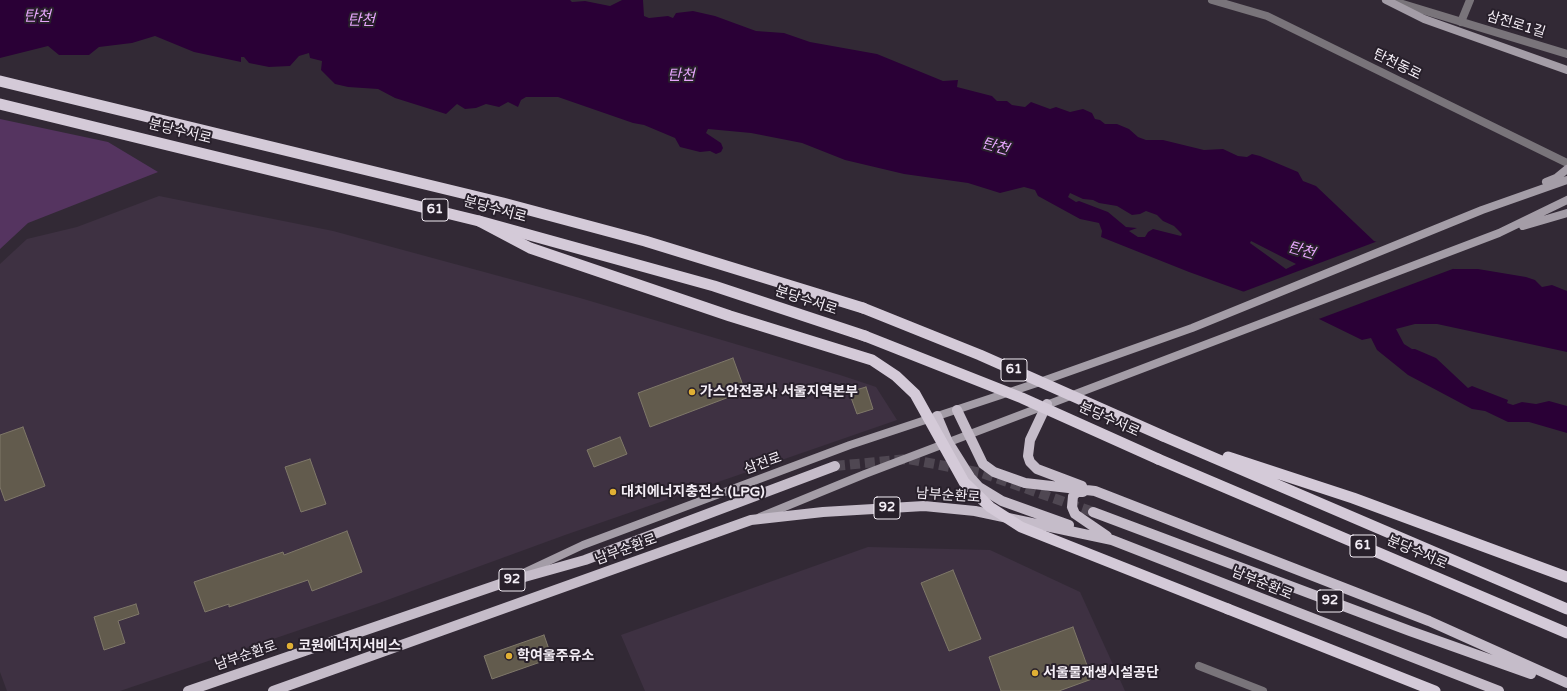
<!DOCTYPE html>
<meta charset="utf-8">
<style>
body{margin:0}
canvas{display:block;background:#322935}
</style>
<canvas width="1567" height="691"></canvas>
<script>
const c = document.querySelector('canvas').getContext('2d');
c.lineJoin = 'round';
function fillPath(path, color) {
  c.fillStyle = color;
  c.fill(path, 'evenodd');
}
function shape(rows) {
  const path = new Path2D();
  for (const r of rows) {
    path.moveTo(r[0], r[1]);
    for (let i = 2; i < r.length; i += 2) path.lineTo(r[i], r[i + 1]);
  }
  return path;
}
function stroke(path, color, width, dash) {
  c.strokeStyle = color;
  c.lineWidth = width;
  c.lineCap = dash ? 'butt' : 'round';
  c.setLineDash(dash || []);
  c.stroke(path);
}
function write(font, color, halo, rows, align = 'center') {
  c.font = font + ' "Varela Round","Noto Sans KR",sans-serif';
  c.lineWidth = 4;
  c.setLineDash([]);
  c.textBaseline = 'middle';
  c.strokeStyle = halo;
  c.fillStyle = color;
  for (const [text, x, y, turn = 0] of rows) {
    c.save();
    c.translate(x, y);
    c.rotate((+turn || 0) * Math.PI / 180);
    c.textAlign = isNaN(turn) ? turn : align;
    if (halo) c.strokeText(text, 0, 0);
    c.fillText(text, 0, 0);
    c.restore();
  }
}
fillPath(shape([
 [159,196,333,231,580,298,840,375,876,387,897,420,565,535,379,603,120,691,7,691,0,672,0,264,27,239,77,227],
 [868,547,990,550,1080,592,1125,691,645,691,621,635]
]), '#3e3142');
fillPath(shape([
 [0,119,108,142,158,172,28,223,0,249]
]), '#553460');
fillPath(shape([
 [0,0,570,0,572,2,585,1,610,6,622,0,643,0,644,16,649,18,668,16,673,18,676,13,693,11,715,16,756,31,784,33,810,42,877,54,943,81,958,80,957,87,992,96,997,101,1007,101,1012,105,1025,107,1031,102,1050,109,1056,107,1070,112,1083,109,1092,113,1095,119,1100,120,1105,124,1117,124,1129,129,1138,137,1146,140,1163,140,1204,150,1223,149,1238,156,1247,157,1252,154,1260,156,1298,172,1303,181,1316,186,1374,241,1454,269,1478,269,1526,277,1535,280,1542,287,1552,285,1567,291,1567,352,1437,324,1415,324,1396,329,1404,344,1412,349,1415,349,1436,358,1468,388,1472,386,1508,400,1507,403,1513,405,1522,402,1536,404,1549,401,1567,406,1567,433,1529,422,1508,422,1485,411,1472,409,1408,375,1377,350,1371,338,1362,340,1319,319,1189,272,1101,237,1102,231,1099,223,1080,219,1038,196,1035,190,1024,187,1000,193,968,183,904,174,845,160,802,143,751,133,708,129,706,133,721,143,723,148,721,152,716,154,710,151,700,152,680,147,675,138,644,125,633,123,558,97,526,97,521,100,518,107,508,102,499,107,486,104,476,108,465,109,457,104,446,114,395,98,378,89,348,87,335,84,321,70,322,61,310,58,309,53,299,56,290,66,269,67,249,63,244,57,241,57,241,62,194,52,155,36,132,43,99,47,89,55,59,55,48,46,0,58],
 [1070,193,1083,199,1093,200,1099,203,1117,206,1132,215,1140,214,1146,211,1157,215,1163,221,1174,226,1182,234,1181,236,1153,229,1148,232,1145,237,1138,237,1129,231,1137,228,1126,227,1108,212,1079,201,1076,202,1068,197],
 [1251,241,1296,264,1286,269,1250,243]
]), '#2a0036');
fillPath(shape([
 [1378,241,1458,267,1316,320,1240,293]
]), '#322935');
const building = shape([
 [733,358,745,391,650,427,638,393,733,358],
 [866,387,873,409,857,414,849,392,866,387],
 [23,427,45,486,5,501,0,487,0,435,23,427],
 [620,437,627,454,594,467,587,450,620,437],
 [310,459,326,504,301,512,285,467,310,459],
 [347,531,362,572,312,591,308,580,229,607,229,604,205,612,194,582,283,552,284,555,347,531],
 [953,570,981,639,949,651,921,583,953,570],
 [136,604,139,614,118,621,125,643,104,650,94,617,136,604],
 [1073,627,1092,679,1059,691,1001,691,989,657,1073,627],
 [544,635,552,658,492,679,484,656,544,635]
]);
fillPath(building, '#625b4d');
stroke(building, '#7f7869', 1);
stroke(shape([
 [835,466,908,459,982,473,1093,512]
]), '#4f4752', 10, [10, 5]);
stroke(shape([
 [1461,22,1470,0],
 [1199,666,1263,691]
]), '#79747a', 8);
stroke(shape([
 [1212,0,1267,16,1567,163],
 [1396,2,1567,54]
]), '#79747a', 8);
stroke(shape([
 [1386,0,1424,19,1567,70],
 [1546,182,1556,178,1567,169],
 [1523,226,1567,213],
 [760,517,865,474,1499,233,1567,200],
 [519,575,583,545,850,445,1037,383,1192,328,1482,210,1567,180]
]), '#a49da7', 8);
stroke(shape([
 [1047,404,1030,440,1028,456,1030,462,1037,469,1082,486],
 [957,410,983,464,994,472,1025,483,1095,491,1429,621,1567,683],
 [937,416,948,442,970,477,979,487,1002,501,1069,525],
 [1083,492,1077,492,1073,496,1072,507,1075,514,1107,536],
 [1093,512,1410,631,1531,674],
 [188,691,503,583,585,560,835,466],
 [273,691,751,520,823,512,924,506,975,511,1112,540,1499,691]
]), '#c5bcc9', 10);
stroke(shape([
 [0,81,503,203,645,241,863,308],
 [0,104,479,221,714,286,865,336],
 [1163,436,1567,609],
 [1228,457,1353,498,1567,577],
 [1158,459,1567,633],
 [1228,609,1435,691]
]), '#d4cad8', 11);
stroke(shape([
 [479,221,530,248,730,316,872,360,896,376,915,394,964,482,990,507,1021,527,1228,609],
 [863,308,980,355,1163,436],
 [865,336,1022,398,1158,459]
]), '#d4cad8', 11);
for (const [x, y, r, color] of [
 [692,392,4,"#e0b034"],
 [613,492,4,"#e0b034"],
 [290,646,4,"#e0b034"],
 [509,656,4,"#e0b034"],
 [1035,673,4,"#e0b034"]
]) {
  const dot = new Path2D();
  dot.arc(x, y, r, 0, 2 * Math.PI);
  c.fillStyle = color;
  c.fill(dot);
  stroke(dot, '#28202b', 1.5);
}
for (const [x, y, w] of [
 [435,210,26],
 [1014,370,26],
 [887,508,26],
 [1363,546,26],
 [512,580,26],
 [1330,601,26]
]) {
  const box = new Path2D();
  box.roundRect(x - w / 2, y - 11, w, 22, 3);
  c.fillStyle = '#28202b';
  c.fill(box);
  stroke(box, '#f4eef6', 1);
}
write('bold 13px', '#f4eef6', null, [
 ["61",435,210],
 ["61",1014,370],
 ["92",887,508],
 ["61",1363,546],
 ["92",512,580],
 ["92",1330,601]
]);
write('14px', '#f4eef6', '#28202b', [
 ["삼전로1길",1516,25,17],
 ["탄천동로",1397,65,26],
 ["분당수서로",180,132,14],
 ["분당수서로",495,210,15],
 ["분당수서로",806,301,18],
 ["분당수서로",1109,420,24],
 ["삼전로",763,464,-20],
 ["남부순환로",948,496,4],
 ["남부순환로",626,550,-20],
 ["분당수서로",1417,553,23],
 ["남부순환로",1262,584,22],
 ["남부순환로",246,656,-19]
]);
write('bold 14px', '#f4eef6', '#28202b', [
 ["가스안전공사 서울지역본부",700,392],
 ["대치에너지충전소 (LPG)",621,492],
 ["코원에너지서비스",298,646],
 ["학여울주유소",517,656],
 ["서울물재생시설공단",1043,673]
], 'left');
write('italic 15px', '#e6a6fb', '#28202b', [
 ["탄천",37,17,1],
 ["탄천",361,21,1],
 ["탄천",681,76],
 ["탄천",995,147,16],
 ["탄천",1301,251,16]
]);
</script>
